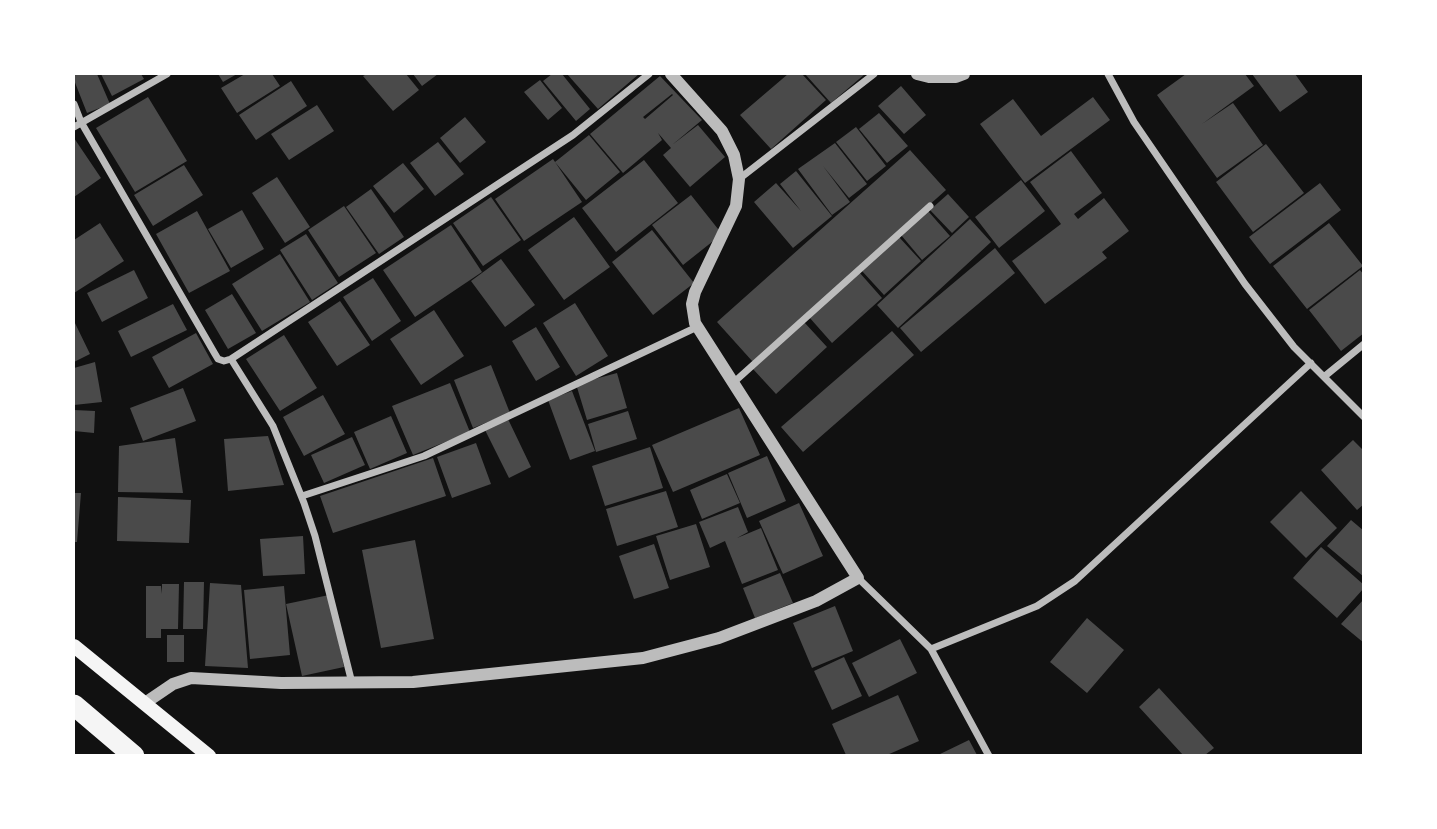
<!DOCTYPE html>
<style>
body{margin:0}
#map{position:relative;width:1437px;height:829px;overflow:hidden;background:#111;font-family:"Exo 2",sans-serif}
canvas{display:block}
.frame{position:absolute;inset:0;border:75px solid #fff;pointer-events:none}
</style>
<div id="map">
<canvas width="1437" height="829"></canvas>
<div class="frame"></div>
</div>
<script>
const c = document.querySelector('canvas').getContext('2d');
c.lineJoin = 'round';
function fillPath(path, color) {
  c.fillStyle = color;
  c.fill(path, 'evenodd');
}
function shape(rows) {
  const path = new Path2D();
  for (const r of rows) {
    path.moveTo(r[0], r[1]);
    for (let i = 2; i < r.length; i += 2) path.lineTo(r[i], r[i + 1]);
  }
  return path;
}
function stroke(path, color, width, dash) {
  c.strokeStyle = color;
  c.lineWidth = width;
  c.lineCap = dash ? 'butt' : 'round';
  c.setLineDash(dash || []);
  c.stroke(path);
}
fillPath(shape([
 [74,74,97,74,110,104,87,113,74,80],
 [101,74,141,74,144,79,112,96],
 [218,74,237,74,223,82],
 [245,74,272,74,280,86,237,113,221,88],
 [367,74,406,74,419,90,393,111,363,76],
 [413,74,438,74,422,86],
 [552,74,562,74,590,109,576,121,543,81],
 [567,74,639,74,598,109],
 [788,74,802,74,826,100,771,149,740,115],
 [805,74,865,74,831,103],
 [1186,74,1245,74,1254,86,1202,124,1233,103,1263,145,1217,178,1157,95],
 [1252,74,1295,74,1308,92,1280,112],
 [660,76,702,120,672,145,698,125,725,157,690,187,663,155,671,148,658,133,662,140,623,173,590,134],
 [672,94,673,95,645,119,643,117],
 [540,80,562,108,548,120,524,92],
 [291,81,307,106,256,140,239,115],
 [901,86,926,115,904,134,878,106],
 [148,97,187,161,135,192,96,128],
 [1093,97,1110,120,1025,183,980,124,1013,99,1041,136],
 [317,105,334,131,289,160,271,134],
 [879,113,908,146,887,163,859,129],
 [465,117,486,142,460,163,440,138],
 [856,127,886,166,867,181,836,142],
 [589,135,620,172,586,200,555,162],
 [74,138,101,178,74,197],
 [438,142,464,174,435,196,410,163],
 [835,143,867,184,849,198,823,166,850,202,832,215,798,169],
 [1266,144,1304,193,1253,232,1216,182],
 [910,150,946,190,753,362,717,322],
 [1071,151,1102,193,1074,214,1078,219,1104,198,1129,231,1102,252,1107,258,1045,304,1012,261,1061,224,1030,182],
 [553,159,582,202,524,241,495,199],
 [644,160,678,203,616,252,582,208],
 [403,163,424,189,394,213,373,186],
 [184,165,203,195,153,226,134,195],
 [796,171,832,216,793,248,754,202,776,183,801,211,780,184],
 [277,177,310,227,285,243,252,193],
 [1021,180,1045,211,999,248,975,217],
 [1320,183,1341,210,1270,264,1249,237],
 [371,189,404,237,379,254,346,207],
 [948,194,969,217,952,233,930,210],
 [691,195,722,234,683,265,652,225],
 [491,197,521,240,483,266,453,223],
 [344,206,376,253,339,277,308,230],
 [242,210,264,249,231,268,208,229],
 [197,211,230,271,189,293,156,234],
 [928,211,950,236,922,260,901,235],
 [574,217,610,267,564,300,528,250],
 [970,219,991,242,898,328,877,305],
 [100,223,124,261,74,293,74,240],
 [1329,223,1363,266,1307,309,1273,266],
 [451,225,482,272,415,317,383,270],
 [652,230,694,283,653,315,612,262],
 [306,234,338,283,312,300,280,250],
 [899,237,921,261,884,295,862,271],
 [995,248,1015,273,921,352,900,328],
 [280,254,310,302,262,331,232,284],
 [501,259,535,305,505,327,471,281],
 [134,270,148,298,102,322,87,293],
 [1360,270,1364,275,1364,333,1341,351,1309,310],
 [859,272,882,298,832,343,809,317],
 [373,278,401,321,372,341,343,297],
 [232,294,256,333,228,349,205,310],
 [340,301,370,345,337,366,308,322],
 [575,303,608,356,576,376,543,323],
 [173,304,187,330,131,357,118,331],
 [434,310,464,356,421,385,390,339],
 [74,321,90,354,74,362],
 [804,322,827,347,776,394,753,369],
 [536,327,560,367,536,381,512,341],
 [892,331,914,355,803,452,781,427],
 [196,333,213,364,169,388,152,357],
 [284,335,317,388,280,411,246,359],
 [95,362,102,402,74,405,74,368],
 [491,365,510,413,473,428,454,380],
 [617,373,627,408,587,420,576,384],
 [450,383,470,432,413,455,392,406],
 [183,388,196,421,143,441,130,408],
 [572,391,595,451,570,460,548,400],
 [323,395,345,434,304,456,283,417],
 [739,408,760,455,673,492,652,445],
 [74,410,95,411,94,433,74,431],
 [628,411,637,439,596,452,588,424],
 [391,416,407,453,370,469,354,432],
 [508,419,531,467,509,478,485,430],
 [268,436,284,485,228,491,224,439],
 [352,437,365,465,324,483,311,455],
 [175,438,183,493,118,492,119,446],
 [1353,440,1364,451,1364,504,1357,510,1321,470],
 [476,443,491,484,452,498,437,457],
 [650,447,663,488,605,506,592,466],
 [767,456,786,501,747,518,728,473],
 [433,458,446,496,333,533,320,496],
 [727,474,740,503,702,519,690,490],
 [666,491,678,527,617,546,606,509],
 [1301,491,1337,528,1306,558,1270,522],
 [74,493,81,493,77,542,74,542],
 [118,497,191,500,189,543,117,541],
 [799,503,823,556,783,574,759,521],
 [738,507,748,532,737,538,761,528,778,570,742,584,725,541,710,548,699,522],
 [1351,520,1364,531,1364,577,1327,546],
 [696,524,710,567,670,580,656,536],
 [303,536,305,574,263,576,260,539],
 [415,540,434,639,381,648,362,550],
 [654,544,669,588,634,599,619,556],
 [1321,547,1364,585,1364,588,1337,618,1293,578],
 [780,573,793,603,755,618,743,588],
 [184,582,204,582,203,629,183,629],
 [210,583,241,585,248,668,205,666],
 [162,584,179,584,178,629,161,629,161,638,146,638,146,586,161,586,162,594],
 [284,586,290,655,250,659,244,590],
 [329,595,344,667,302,676,286,604],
 [1364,599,1364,643,1341,624],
 [835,606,853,651,812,668,793,623],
 [1087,618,1124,650,1087,693,1050,662],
 [167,635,184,635,184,662,167,662],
 [900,639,917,673,869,697,852,663],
 [844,657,862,696,832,710,814,671],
 [1159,688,1214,748,1205,755,1183,755,1139,707],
 [898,695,919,741,887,755,846,755,832,724],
 [969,740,977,755,938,755]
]), '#4a4a4a');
stroke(shape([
 [1108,74,1134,122,1245,284,1294,347,1364,417],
 [74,104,81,122,215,354,218,359,224,361,231,359,573,135,649,74],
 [74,127,167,74],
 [739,179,874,74],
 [231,359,273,426,304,503,315,536,352,683],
 [1325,376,1364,344],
 [733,383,930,206],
 [302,496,424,456,697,327],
 [858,578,931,649,989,756],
 [931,649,1037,606,1075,581,1311,363]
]), '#bcbcbc', 7);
stroke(shape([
 [917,74,929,77,956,77,964,74],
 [145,703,173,684,191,678,281,683,413,682,643,658,719,638,816,601,858,578,695,323,692,304,695,292,736,206,739,179,734,155,722,131,671,74]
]), '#bcbcbc', 12);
stroke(shape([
 [74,646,209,756]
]), '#f5f5f5', 14);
stroke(shape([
 [74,705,134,756]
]), '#f5f5f5', 21);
</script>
